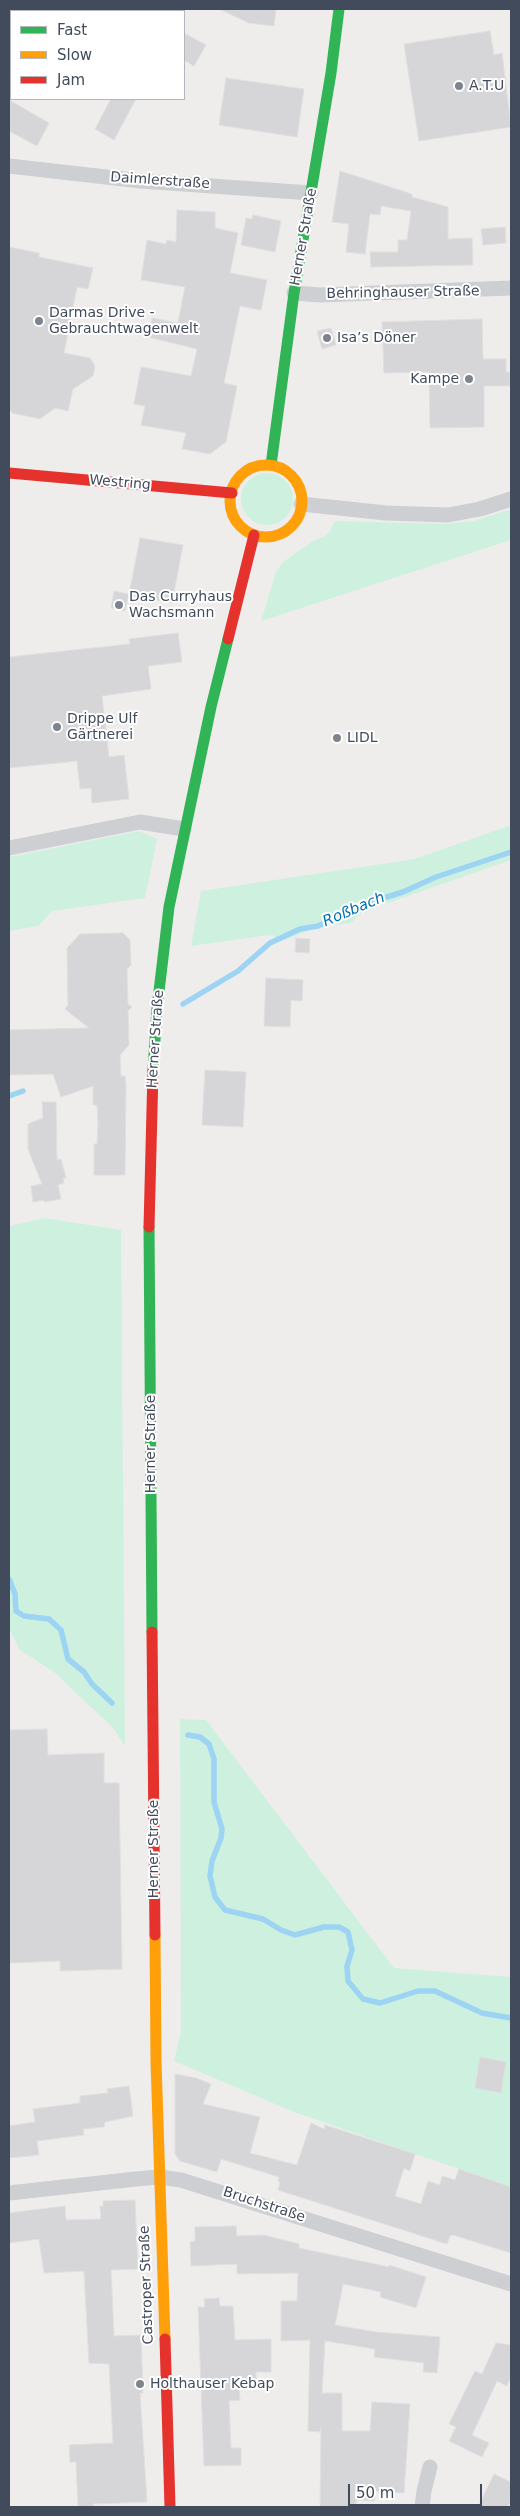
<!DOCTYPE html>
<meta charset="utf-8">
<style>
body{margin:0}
#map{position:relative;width:520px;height:2516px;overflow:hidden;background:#eeedec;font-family:"DejaVu Sans",sans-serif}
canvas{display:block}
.frame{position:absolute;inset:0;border:10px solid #424b5b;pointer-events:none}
.legend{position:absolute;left:10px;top:10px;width:175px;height:90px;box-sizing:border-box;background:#fff;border:1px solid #b3b7bd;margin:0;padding:6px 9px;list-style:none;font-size:15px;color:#424b5b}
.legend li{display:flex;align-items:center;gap:10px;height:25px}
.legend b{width:25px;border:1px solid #b3b7bd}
.scale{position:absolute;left:348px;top:2484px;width:134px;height:22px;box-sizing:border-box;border:2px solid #424b5b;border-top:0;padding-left:6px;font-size:15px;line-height:18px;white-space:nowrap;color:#424b5b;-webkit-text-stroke:4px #fff;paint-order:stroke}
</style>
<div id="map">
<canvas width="520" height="2516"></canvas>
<div class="frame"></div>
<ul class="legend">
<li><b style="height:6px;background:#30b455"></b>Fast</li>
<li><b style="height:6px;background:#ff9f0a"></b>Slow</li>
<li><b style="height:6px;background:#e5322d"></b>Jam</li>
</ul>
<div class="scale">50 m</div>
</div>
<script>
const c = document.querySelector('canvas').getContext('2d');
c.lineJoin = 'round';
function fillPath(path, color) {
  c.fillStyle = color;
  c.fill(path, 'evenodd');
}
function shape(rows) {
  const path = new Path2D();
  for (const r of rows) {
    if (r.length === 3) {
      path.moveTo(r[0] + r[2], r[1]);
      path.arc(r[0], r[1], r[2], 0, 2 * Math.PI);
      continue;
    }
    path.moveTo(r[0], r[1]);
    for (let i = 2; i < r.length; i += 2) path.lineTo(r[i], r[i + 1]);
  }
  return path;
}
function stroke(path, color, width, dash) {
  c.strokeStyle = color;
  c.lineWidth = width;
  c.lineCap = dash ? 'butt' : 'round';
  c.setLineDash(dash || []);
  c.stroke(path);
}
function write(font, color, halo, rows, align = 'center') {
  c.font = font + ' "DejaVu Sans",sans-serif';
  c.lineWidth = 4;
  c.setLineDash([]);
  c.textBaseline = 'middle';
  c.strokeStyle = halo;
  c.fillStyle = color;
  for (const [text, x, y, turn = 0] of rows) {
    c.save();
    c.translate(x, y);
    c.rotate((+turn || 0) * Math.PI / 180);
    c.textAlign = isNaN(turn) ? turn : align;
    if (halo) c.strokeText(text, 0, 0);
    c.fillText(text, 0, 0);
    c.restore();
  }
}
fillPath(shape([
 [267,499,26],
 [511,509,511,540,261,621,276,572,283,562,313,541,325,536,331,530,334,521,444,524,474,521],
 [511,825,511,860,362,912,351,923,318,927,284,940,269,935,191,946,201,891,415,859],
 [139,831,157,839,145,898,52,911,38,926,9,931,9,857],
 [45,1218,121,1230,125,1746,113,1728,54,1672,20,1650,9,1629,9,1226],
 [180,1719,206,1720,394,1968,511,1977,511,2187,294,2112,174,2061,181,2032]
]), '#cef1df');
stroke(shape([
 [183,1004,238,971,270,943,300,929,318,926,367,903,403,892,436,877,511,852],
 [9,1096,23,1091],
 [9,1579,15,1594,16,1611,24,1616,49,1619,61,1630,68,1659,84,1672,92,1684,112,1703],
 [188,1735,200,1737,209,1744,214,1759,214,1802,222,1829,221,1838,212,1861,210,1876,215,1897,225,1910,263,1919,281,1930,295,1935,324,1927,339,1927,348,1932,352,1950,347,1966,348,1981,363,1999,380,2003,418,1991,435,1991,482,2013,511,2018]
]), '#9dd4f3', 5.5);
const building = shape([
 [219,9,276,9,274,26,249,23,219,9],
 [490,31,494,55,502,53,511,127,419,141,404,44,490,31],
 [184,33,206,45,194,66,184,60,184,33],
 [226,78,304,89,297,137,219,125,226,78],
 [111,99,136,99,114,140,95,129,111,99],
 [9,100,49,123,37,146,9,131,9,100],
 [340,171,412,194,412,197,448,207,448,239,472,238,473,265,371,267,370,252,398,252,398,240,407,240,411,211,381,206,380,215,370,214,365,254,346,252,349,224,332,222,340,171],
 [177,210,215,212,215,228,238,233,230,273,267,280,261,310,240,306,224,383,237,386,226,442,210,454,182,449,186,433,141,425,145,406,134,404,141,367,191,376,197,349,148,337,152,318,178,323,185,287,141,280,147,240,166,244,167,240,176,242,177,210],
 [253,215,281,221,275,252,241,245,246,218,252,219,253,215],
 [505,227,506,243,483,245,481,229,505,227],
 [9,247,39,253,39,257,93,268,88,289,77,287,64,353,90,358,95,366,93,376,73,389,68,411,55,408,40,419,12,413,9,408,9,247],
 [482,319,483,359,506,359,506,372,510,372,510,386,484,386,484,427,430,428,429,372,384,373,382,322,482,319],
 [331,328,336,345,322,349,317,331,331,328],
 [140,538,183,545,172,603,129,595,140,538],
 [114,591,129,594,125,611,111,608,114,591],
 [178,633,182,662,148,666,151,689,102,696,109,757,124,755,129,799,92,803,91,788,80,789,77,761,9,768,9,657,130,644,129,639,178,633],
 [123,933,130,940,131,965,127,969,128,1004,132,1007,128,1011,129,1045,120,1055,121,1076,125,1076,126,1086,125,1175,94,1175,94,1144,97,1144,98,1121,97,1105,93,1105,93,1086,61,1097,53,1074,9,1075,9,1030,89,1028,65,1009,68,1005,67,948,80,934,123,933],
 [296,938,310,939,309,953,295,952,296,938],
 [266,978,303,980,302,1001,291,1000,290,1027,264,1026,266,978],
 [205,1070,246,1072,243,1127,202,1125,205,1070],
 [42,1102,56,1102,57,1160,61,1159,66,1178,63,1178,64,1183,58,1185,61,1199,44,1202,44,1200,33,1202,31,1186,42,1184,28,1149,28,1124,43,1118,42,1102],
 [47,1729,48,1755,104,1753,104,1783,119,1783,122,1969,60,1971,60,1961,9,1963,9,1730,47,1729],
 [480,2057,506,2062,501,2093,475,2088,480,2057],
 [175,2074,196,2078,211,2084,203,2104,260,2117,250,2153,297,2165,311,2123,324,2129,325,2125,415,2154,410,2171,404,2168,395,2196,421,2204,428,2181,440,2185,442,2176,455,2180,459,2169,511,2187,511,2253,453,2235,450,2236,447,2244,278,2190,280,2182,278,2181,279,2177,221,2159,217,2172,180,2161,175,2154,175,2074],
 [129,2086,133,2116,105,2122,104,2127,83,2129,84,2135,37,2141,39,2155,9,2158,9,2126,35,2122,33,2109,80,2103,80,2096,108,2093,107,2089,129,2086],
 [135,2200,138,2269,111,2270,114,2336,141,2335,143,2393,140,2393,147,2502,93,2504,94,2507,78,2507,76,2462,70,2462,69,2445,113,2443,109,2364,89,2363,84,2271,44,2273,39,2239,9,2243,9,2213,65,2206,66,2220,101,2219,100,2206,103,2206,103,2201,135,2200],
 [236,2226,237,2236,264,2235,299,2244,299,2248,389,2267,389,2265,426,2277,416,2308,380,2297,381,2292,343,2284,335,2325,376,2332,440,2337,437,2373,423,2372,424,2363,374,2357,375,2349,325,2341,322,2393,342,2393,342,2431,370,2431,372,2402,410,2404,404,2493,375,2491,374,2501,359,2500,356,2501,356,2507,320,2507,321,2427,320,2432,308,2431,310,2340,281,2341,281,2301,297,2301,298,2273,237,2274,237,2264,191,2266,190,2242,195,2241,195,2227,236,2226],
 [219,2298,220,2306,233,2306,235,2340,271,2339,271,2372,256,2372,256,2387,239,2387,240,2400,229,2401,231,2448,241,2448,241,2465,204,2466,198,2307,205,2307,204,2299,219,2298],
 [496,2343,511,2345,511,2377,507,2386,497,2381,472,2435,489,2443,482,2457,449,2441,456,2427,449,2424,475,2371,482,2374,496,2343],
 [494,2474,511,2482,511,2500,508,2507,478,2507,494,2474]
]);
fillPath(building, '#d6d6d9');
stroke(building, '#dfdfe0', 1);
stroke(shape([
 [9,166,141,181,311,193],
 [294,293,320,295,511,288],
 [301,504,386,513,448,515,480,509,511,499],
 [9,848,140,822,184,829],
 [9,2193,136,2179,159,2177,181,2180,511,2284],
 [422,2507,424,2491,430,2467]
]), '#cdcfd2', 15);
stroke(shape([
 [271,465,294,293,331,73,339,9],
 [153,1071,157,1008,169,907,211,707,228,639],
 [149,1227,152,1632]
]), '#30b455', 11);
stroke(shape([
 [266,501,36],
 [155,1935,156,2061,165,2339]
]), '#ff9f0a', 11);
stroke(shape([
 [9,473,232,493],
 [228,639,254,535],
 [149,1227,153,1071],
 [152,1632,155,1935],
 [165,2339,170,2507]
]), '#e5322d', 11);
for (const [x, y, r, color] of [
 [459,86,5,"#7e848e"],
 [39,321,5,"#7e848e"],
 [327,338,5,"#7e848e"],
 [469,379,5,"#7e848e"],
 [119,605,5,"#7e848e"],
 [57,727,5,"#7e848e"],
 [337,738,5,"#7e848e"],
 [140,2384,5,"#7e848e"]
]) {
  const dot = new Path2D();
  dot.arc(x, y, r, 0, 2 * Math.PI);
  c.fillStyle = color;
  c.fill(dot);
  stroke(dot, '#fff', 2);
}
write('14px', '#424b5b', '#fff', [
 ["A.T.U",469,86],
 ["Darmas Drive -",49,313],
 ["Gebrauchtwagenwelt",49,329],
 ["Isa’s Döner",337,338],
 ["Kampe",459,379,"right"],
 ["Das Curryhaus",129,597],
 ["Wachsmann",129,613],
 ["Drippe Ulf",67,719],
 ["Gärtnerei",67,735],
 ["LIDL",347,738],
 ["Holthauser Kebap",150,2384]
], 'left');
write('14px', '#424b5b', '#fff', [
 ["Daimlerstraße",160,181,4],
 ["Herner Straße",304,237,-80],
 ["Behringhauser Straße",403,293,-1],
 ["Westring",120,483,5],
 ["Herner Straße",156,1039,-86],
 ["Herner Straße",151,1444,-90],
 ["Herner Straße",154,1849,-90],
 ["Bruchstraße",264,2205,18],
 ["Castroper Straße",147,2285,-92]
]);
write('italic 15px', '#0071b0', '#fff', [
 ["Roßbach",354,910,-23]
]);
</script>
